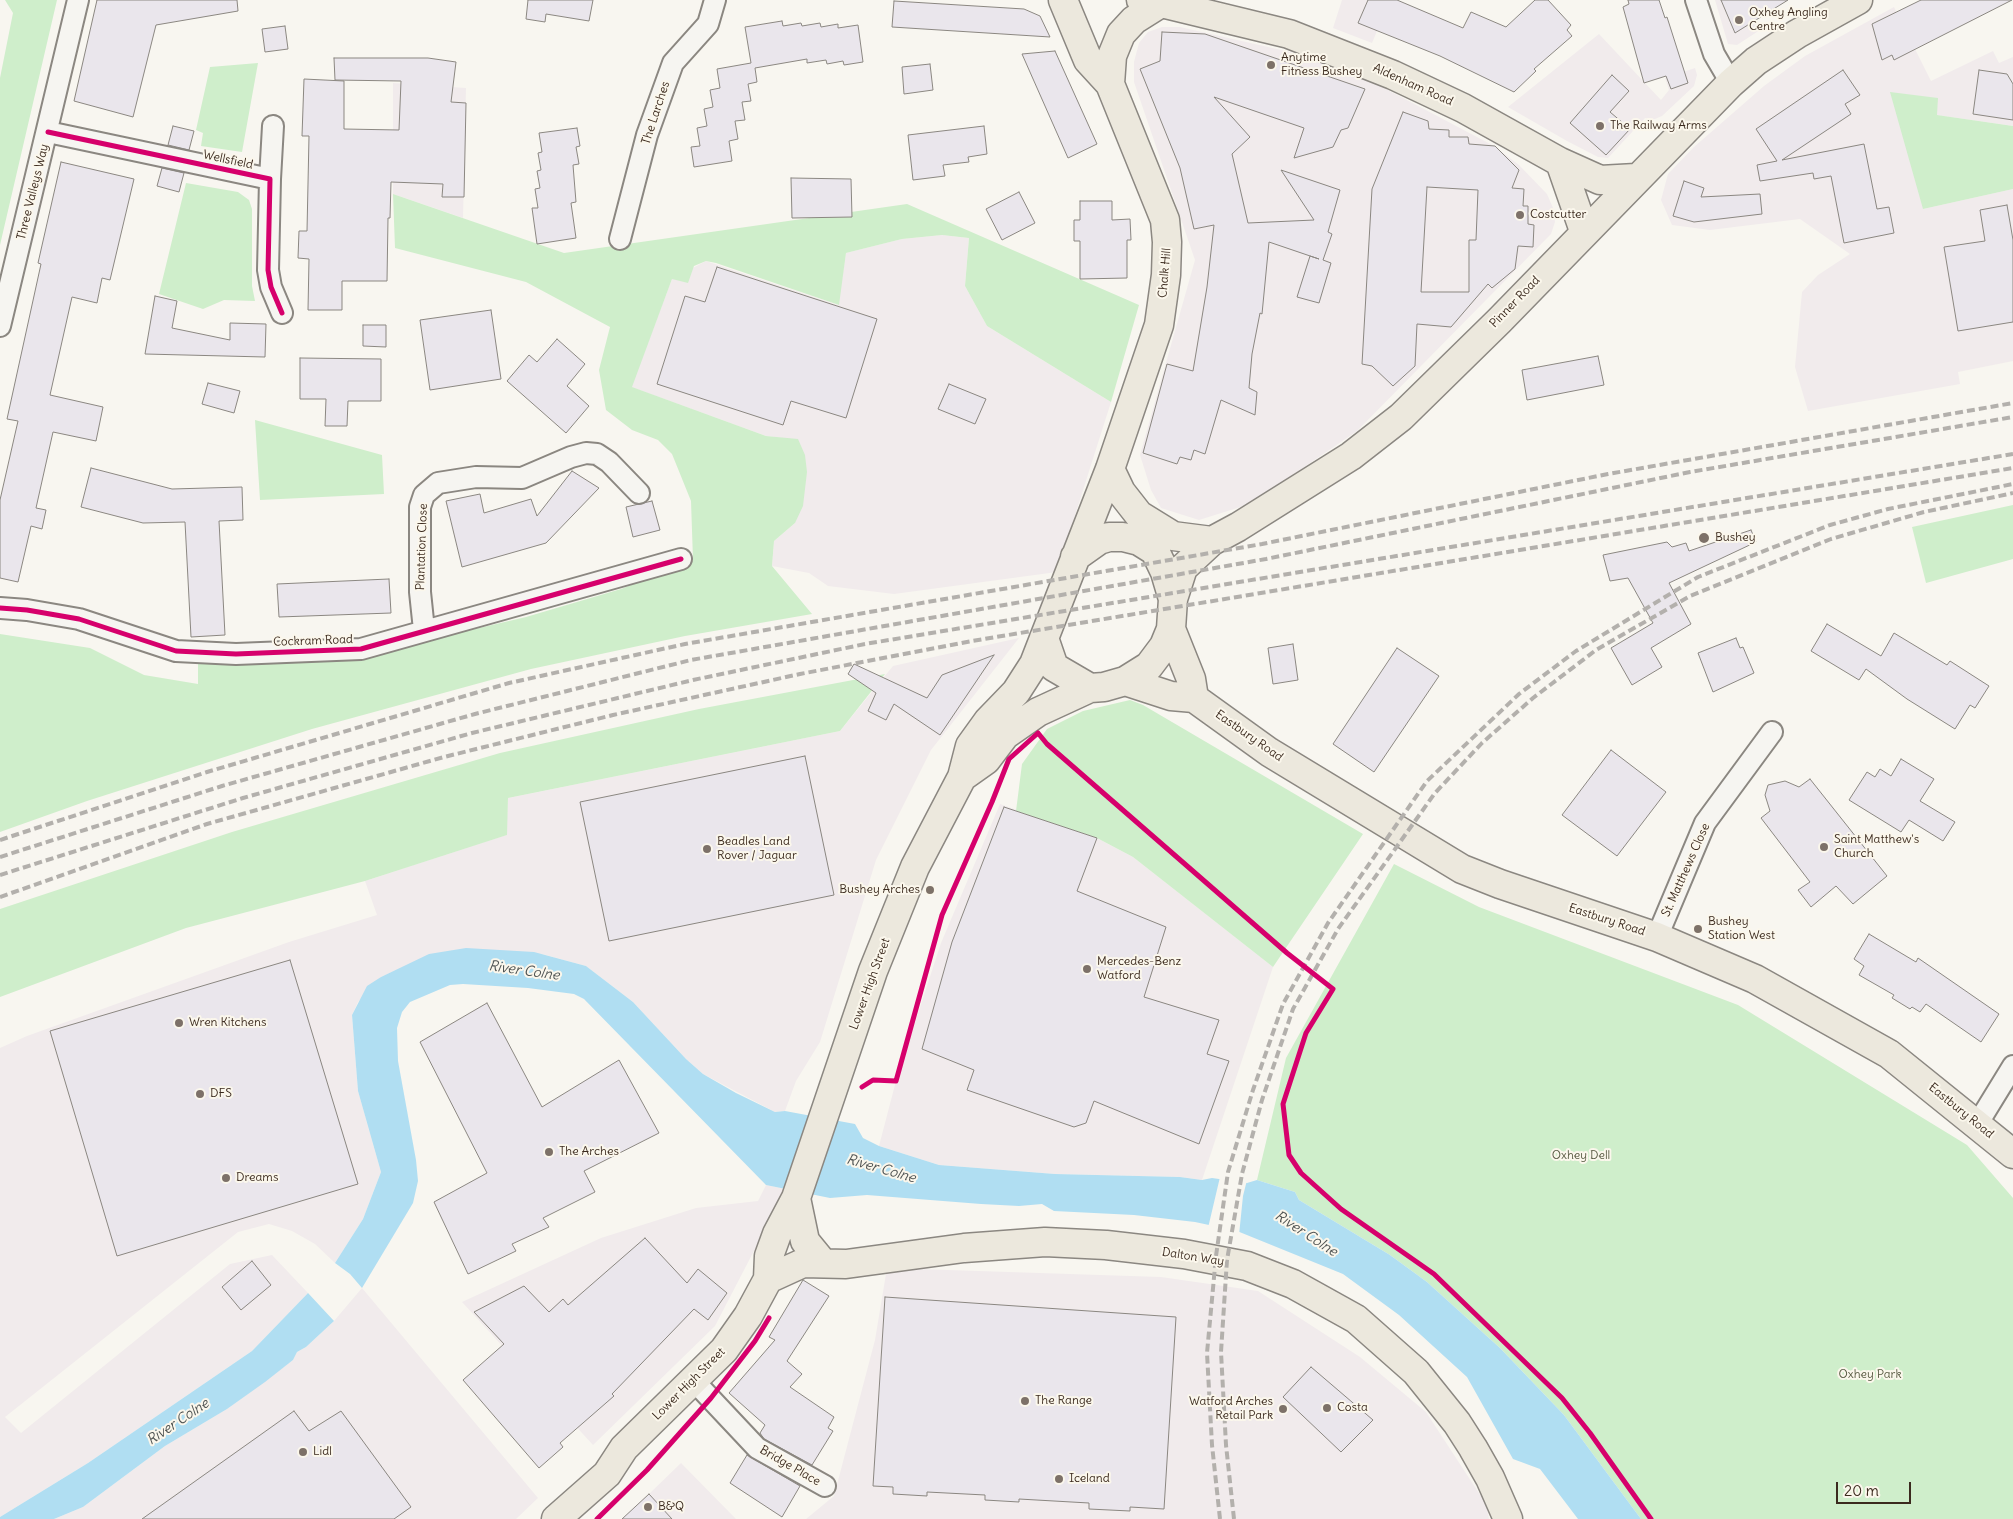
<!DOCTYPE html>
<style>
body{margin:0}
#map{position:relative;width:2013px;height:1519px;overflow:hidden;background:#f8f6f0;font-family:Delius,sans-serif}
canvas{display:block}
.scale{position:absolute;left:1836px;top:1482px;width:75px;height:22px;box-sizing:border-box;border:2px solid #3b2a1e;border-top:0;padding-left:6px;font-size:15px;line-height:18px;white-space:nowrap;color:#3b2a1e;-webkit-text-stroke:4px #fbf7ec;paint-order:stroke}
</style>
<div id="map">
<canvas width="2013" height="1519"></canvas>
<div class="scale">20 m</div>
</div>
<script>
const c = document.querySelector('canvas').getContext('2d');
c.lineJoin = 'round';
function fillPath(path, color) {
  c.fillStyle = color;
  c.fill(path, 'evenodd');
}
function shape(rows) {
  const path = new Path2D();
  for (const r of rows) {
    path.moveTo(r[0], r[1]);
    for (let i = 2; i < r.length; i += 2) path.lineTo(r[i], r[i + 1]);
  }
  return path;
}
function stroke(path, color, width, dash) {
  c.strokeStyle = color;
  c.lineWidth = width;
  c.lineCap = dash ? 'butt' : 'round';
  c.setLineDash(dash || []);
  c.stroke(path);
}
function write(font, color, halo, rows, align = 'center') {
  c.font = font + ' Delius,sans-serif';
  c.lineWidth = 4;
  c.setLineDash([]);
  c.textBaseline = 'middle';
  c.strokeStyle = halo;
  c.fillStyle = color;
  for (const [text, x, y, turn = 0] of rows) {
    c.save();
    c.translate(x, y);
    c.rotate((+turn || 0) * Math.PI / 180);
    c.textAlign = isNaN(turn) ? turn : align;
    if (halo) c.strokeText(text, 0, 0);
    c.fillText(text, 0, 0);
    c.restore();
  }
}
fillPath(shape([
 [1342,0,1390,0,1372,43,1333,28],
 [1715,0,1741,0,1760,30,1737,45,1728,44],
 [1894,7,1931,81,1993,51,1999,63,2013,57,2013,126,1936,115,1938,98,1923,209,2013,189,2013,361,1958,372,1960,384,1808,411,1795,367,1802,292,1818,275,1850,254,1800,219,1710,230,1672,225,1661,200,1668,174,1694,147,1764,86,1805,56],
 [1162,27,1180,27,1290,52,1350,70,1494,146,1519,165,1547,194,1553,208,1555,222,1551,234,1357,431,1250,504,1199,520,1161,508,1151,490,1140,455,1195,260,1134,82,1134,62,1139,43,1148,32],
 [1599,34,1661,100,1669,90,1665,78,1695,68,1697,75,1694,86,1662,116,1655,119,1645,118,1608,158,1598,157,1567,141,1508,107],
 [393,83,466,88,463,218,393,194],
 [942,235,969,238,965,286,987,326,1111,402,1057,572,894,594,828,586,809,573,772,566,774,541,795,523,798,440,766,436,631,387,672,279,706,261,838,305,846,253,902,239],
 [1019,638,931,750,876,860,820,1042,796,1081,785,1111,775,1112,703,1074,686,1059,633,1002,586,966,542,954,406,966,381,977,358,1002,352,1015,358,1091,381,1172,363,1219,335,1263,315,1244,292,1231,269,1224,238,1232,5,1417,21,1433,230,1264,272,1255,308,1293,252,1351,88,1463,0,1517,0,1048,27,1036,289,942,377,915,365,881,506,835,508,798,840,731,893,666],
 [1000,804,1097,838,1133,857,1273,967,1202,1180,1180,1177,1055,1174,939,1165,879,1146,896,1081,941,943],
 [766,1185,786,1189,715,1326,593,1445,462,1302,601,1238,696,1208,758,1201],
 [887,1268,1161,1277,1258,1291,1360,1357,1426,1412,1486,1504,1489,1519,806,1519,834,1496,875,1340],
 [362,1288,538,1498,516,1519,54,1519,83,1507,165,1446,227,1409,293,1360,297,1352,306,1347,334,1321],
 [681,1463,736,1519,622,1519,649,1494]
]), '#f1ebec');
fillPath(shape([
 [5,0,57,0,0,245,0,78,13,13],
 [258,63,242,152,201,146,203,133,196,130,210,67],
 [1890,92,1938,98,1937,115,2013,126,2013,189,1923,209],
 [186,183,238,192,249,200,252,209,252,286,255,301,224,300,203,309,159,294],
 [393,194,564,253,907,204,1139,305,1111,402,987,326,965,286,969,238,942,235,902,239,846,253,839,305,716,263,706,261,694,266,688,283,672,279,632,387,766,436,798,439,805,455,807,472,803,506,795,523,774,541,772,566,812,614,685,636,531,669,312,729,87,801,0,832,0,634,90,648,144,675,198,684,198,664,288,657,418,636,462,632,526,617,621,589,693,560,691,501,672,454,658,440,632,430,606,410,599,370,610,327,526,282,395,248],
 [255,420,382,455,384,494,260,500],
 [2013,505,2013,559,1926,583,1912,527],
 [885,674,840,731,508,798,507,835,365,881,186,928,0,997,0,909,232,832,500,753,699,709],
 [1130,700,1143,705,1363,834,1273,967,1133,857,1097,838,1016,811,1022,764,1047,729,1083,711],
 [1394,864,1479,907,1738,1005,1967,1145,2013,1198,2013,1519,1641,1519,1564,1415,1500,1348,1427,1282,1390,1255,1299,1200,1295,1192,1257,1180,1286,1058]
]), '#cfeecb');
fillPath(shape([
 [466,948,534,952,586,966,633,1002,686,1059,703,1074,736,1093,775,1112,785,1111,855,1124,863,1138,879,1146,939,1165,1055,1174,1180,1177,1202,1180,1212,1178,1247,1183,1257,1180,1295,1192,1299,1200,1390,1255,1427,1282,1500,1348,1564,1415,1641,1519,1578,1519,1540,1469,1513,1459,1467,1377,1399,1315,1343,1274,1237,1231,1195,1222,1134,1215,1054,1211,1042,1204,1019,1206,981,1204,867,1195,830,1198,766,1185,584,999,574,994,528,988,463,984,450,985,410,1002,402,1012,397,1028,398,1061,416,1160,418,1181,413,1203,362,1288,350,1274,335,1263,363,1219,381,1172,358,1091,352,1015,367,986,381,977,429,954],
 [308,1293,334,1321,306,1347,297,1352,293,1360,265,1382,227,1409,165,1446,83,1507,54,1519,0,1519,0,1517,88,1463,252,1351]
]), '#b0def2');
fillPath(shape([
 [1220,1177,1247,1180,1243,1196,1239,1235,1208,1228]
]), '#f8f6f0');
const building = shape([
 [97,0,237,0,238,11,156,25,133,117,74,101,97,0],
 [528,0,593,0,589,21,546,14,545,22,526,19,528,0],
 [1368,0,1397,0,1463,28,1471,12,1506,27,1535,0,1548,0,1571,25,1567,30,1572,36,1534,69,1536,71,1514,92,1440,56,1358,23,1368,0],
 [1628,0,1659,0,1665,18,1667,17,1688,83,1671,89,1666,76,1644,83,1623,7,1629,4,1628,0],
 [1721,0,1788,0,1735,33,1721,0],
 [1921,0,2012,0,1894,60,1892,55,1882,60,1872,24,1921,0],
 [894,1,1024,9,1040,16,1050,37,892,27,894,1],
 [782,21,783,26,801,23,802,26,820,23,821,27,838,24,838,28,858,25,863,62,844,65,843,61,827,64,826,60,807,63,807,59,755,68,757,82,748,84,751,101,742,102,745,120,735,121,738,139,729,141,732,161,694,167,691,147,700,146,697,128,707,126,704,109,713,107,710,90,720,88,717,69,751,63,745,27,782,21],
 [285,26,288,49,265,52,262,29,285,26],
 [1162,32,1205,34,1365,89,1348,128,1341,130,1333,147,1294,158,1304,128,1214,97,1250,137,1232,154,1248,223,1314,220,1281,170,1340,190,1328,232,1332,234,1323,260,1331,263,1319,303,1297,297,1310,256,1319,259,1269,242,1262,314,1260,313,1252,354,1249,388,1257,392,1255,415,1221,400,1205,454,1194,450,1191,460,1180,457,1177,464,1143,453,1167,364,1193,371,1207,287,1214,225,1194,229,1180,168,1140,69,1160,61,1162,32],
 [1055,51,1097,144,1068,158,1022,54,1055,51],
 [334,58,428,58,456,62,451,102,466,103,464,197,442,197,443,184,391,182,390,218,388,218,387,281,342,281,342,310,308,310,309,259,298,258,299,231,307,231,309,136,302,136,304,79,344,81,344,129,399,130,401,81,335,80,334,58],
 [930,64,933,90,904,94,902,67,930,64],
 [1843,70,1860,95,1845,104,1851,114,1782,160,1864,144,1877,209,1889,207,1894,233,1844,243,1831,176,1814,179,1813,173,1760,181,1757,165,1777,161,1756,129,1843,70],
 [1979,70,2007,74,2013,84,2013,120,1973,114,1979,70],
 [1612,75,1629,91,1610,112,1630,129,1606,155,1570,123,1612,75],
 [1403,112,1428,121,1429,129,1449,130,1449,137,1468,137,1469,144,1495,146,1519,170,1512,188,1524,189,1523,206,1528,206,1528,224,1534,225,1533,247,1518,246,1515,269,1492,288,1488,284,1451,327,1417,324,1415,366,1393,386,1372,366,1362,364,1372,189,1403,112],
 [1427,187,1478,190,1476,240,1469,240,1469,292,1421,292,1427,187],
 [173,126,194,131,189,150,168,145,173,126],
 [984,126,987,154,968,157,969,162,943,165,945,176,913,180,908,135,984,126],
 [577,128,580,146,576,147,579,164,573,165,576,202,571,203,576,238,537,244,532,208,538,208,535,189,540,188,537,171,541,170,538,153,542,152,539,133,577,128],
 [61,162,134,179,110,280,102,278,97,303,72,297,50,395,103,407,96,441,53,432,36,508,46,510,42,529,31,526,18,582,0,578,0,500,18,421,7,419,41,264,38,263,61,162],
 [162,168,184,173,179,192,157,186,162,168],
 [791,178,851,179,852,217,792,218,791,178],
 [1684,181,1704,188,1701,197,1760,194,1762,214,1694,222,1673,216,1684,181],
 [1019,192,1035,223,1002,240,986,209,1019,192],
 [1080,201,1112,201,1112,220,1130,219,1131,240,1127,240,1127,278,1080,279,1080,241,1074,241,1074,220,1080,220,1080,201],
 [2007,205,2013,240,2013,322,1958,331,1944,247,1985,241,1980,210,2007,205],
 [717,267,877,319,846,418,791,401,783,425,657,384,685,296,705,302,717,267],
 [155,296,177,301,172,328,230,340,230,323,266,324,265,357,145,354,155,296],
 [491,310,501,379,430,390,420,320,491,310],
 [363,325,386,325,386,347,363,346,363,325],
 [557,339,585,364,567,386,589,406,566,433,507,381,529,355,537,362,557,339],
 [1598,356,1604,385,1527,400,1522,370,1598,356],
 [300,358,381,359,381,401,348,401,347,426,325,426,326,399,300,399,300,358],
 [208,383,240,391,234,413,202,404,208,383],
 [949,384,986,399,975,424,938,409,949,384],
 [91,468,172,489,242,487,243,520,219,521,225,635,191,637,185,522,143,523,81,507,91,468],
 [572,471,599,488,546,543,462,567,446,501,480,494,484,513,531,499,537,516,572,471],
 [652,501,660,530,633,537,626,507,652,501],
 [1751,530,1756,542,1669,583,1691,624,1651,648,1662,667,1632,685,1611,648,1653,623,1628,578,1610,581,1603,555,1667,542,1672,547,1686,543,1689,551,1751,530],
 [389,579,391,613,279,617,277,584,389,579],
 [1827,624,1881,656,1894,633,1947,665,1950,661,1989,686,1975,708,1970,705,1955,729,1907,699,1866,669,1859,680,1811,651,1827,624],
 [1736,638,1740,648,1743,647,1754,673,1713,692,1698,653,1736,638],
 [1293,644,1298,680,1273,684,1268,648,1293,644],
 [1397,648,1439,676,1374,772,1333,744,1397,648],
 [994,655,940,735,894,704,886,720,868,711,876,693,848,674,854,664,927,698,942,675,994,655],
 [1611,750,1666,792,1617,856,1562,815,1611,750],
 [805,756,834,895,609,941,580,802,805,756],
 [1901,759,1934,779,1920,801,1955,822,1943,841,1909,820,1901,832,1849,800,1867,772,1875,777,1880,769,1891,776,1901,759],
 [1810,779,1887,876,1853,904,1836,886,1811,907,1798,890,1810,882,1761,818,1770,811,1765,795,1768,785,1785,781,1799,787,1810,779],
 [1004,807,1097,838,1077,891,1166,927,1144,997,1219,1020,1207,1054,1229,1061,1199,1144,1094,1101,1086,1123,1074,1127,967,1090,974,1070,922,1049,952,942,1004,807],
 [1869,934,1916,962,1918,958,1999,1014,1981,1042,1926,1004,1920,1012,1912,1007,1910,1009,1892,998,1894,995,1859,975,1864,966,1854,959,1869,934],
 [290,960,358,1184,117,1256,50,1031,290,960],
 [487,1003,542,1107,619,1060,659,1133,584,1171,595,1192,543,1218,549,1227,512,1244,516,1251,468,1274,434,1202,487,1173,420,1042,487,1003],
 [645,1238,687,1283,698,1269,727,1293,708,1320,694,1309,612,1394,614,1396,560,1443,563,1447,539,1468,463,1380,504,1344,474,1312,524,1286,549,1312,563,1299,568,1305,645,1238],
 [252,1261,271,1285,241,1310,222,1287,252,1261],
 [803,1280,829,1296,787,1361,802,1374,790,1387,834,1417,828,1428,833,1431,812,1465,764,1439,760,1433,765,1425,729,1393,775,1340,769,1337,803,1280],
 [885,1297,1176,1317,1164,1509,1130,1507,1130,1511,1089,1509,1089,1503,1019,1499,1019,1502,985,1500,985,1495,927,1492,927,1496,893,1494,893,1487,873,1486,885,1297],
 [1311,1367,1373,1420,1341,1452,1283,1397,1311,1367],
 [294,1411,309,1431,341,1411,411,1507,394,1519,142,1519,294,1411],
 [747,1455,800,1486,782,1517,730,1483,747,1455],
 [649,1494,672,1519,622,1519,649,1494]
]);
fillPath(building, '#eae6ec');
stroke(building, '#8b8781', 1);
const minor = shape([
 [1696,0,1714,54,1731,83],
 [48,132,270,179,268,270,271,287,282,313],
 [270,179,273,126],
 [620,239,647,135,673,63,708,24,715,0],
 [0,326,78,0],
 [0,608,27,610,79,619,176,651,236,654,361,649,681,559],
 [424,630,420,592,420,507,424,495,438,483,476,477,522,478,571,457,586,453,597,454,609,462,639,493],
 [1657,937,1705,823,1772,732],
 [1978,1123,2013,1066],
 [694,1381,757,1448,825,1486]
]);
const primary = shape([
 [1141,0,1161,3,1289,34,1393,75,1463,108,1560,162,1600,180,1636,178],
 [1110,84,1112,56,1121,34,1134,20,1161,3],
 [1560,162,1584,231],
 [1110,469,1121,492,1139,515,1173,536,1212,541],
 [1173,599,1183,568,1212,541,1238,527,1351,456,1401,417,1499,321,1731,83,1756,61,1797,34,1858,0],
 [1171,629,1191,679,1194,698],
 [1044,638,1054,667,1090,688,1104,687,1125,681,1149,666,1164,646,1171,629,1173,599,1165,572,1155,551,1139,541,1123,537,1109,537,1099,540,1075,557],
 [1125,681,1171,696,1194,698,1269,752,1462,869,1500,884,1657,937,1755,979,1889,1054,2013,1154],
 [962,777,986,760,1005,735,1038,712,1090,688],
 [796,1198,805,1241,823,1263],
 [768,1279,803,1263,846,1264,964,1248,1045,1242,1106,1245,1184,1254,1247,1266,1293,1284,1356,1319,1416,1372,1457,1423,1473,1448,1490,1478,1508,1519],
 [556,1519,607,1474,624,1448,724,1350,748,1316,768,1279,769,1256,777,1234,796,1198,873,971,915,867,962,777,970,746,988,721,1016,692,1034,664,1110,469,1159,325,1166,275,1167,242,1165,220,1110,84,1088,60,1063,0]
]);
stroke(minor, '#8b8781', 24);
stroke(primary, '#8b8781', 31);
stroke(minor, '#f6f5f1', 20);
stroke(primary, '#ece8dd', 28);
stroke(shape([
 [0,840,207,772,509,683,685,644,1262,544,1608,474,2013,403],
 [0,857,222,786,475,714,691,660,1266,559,1690,472,2013,417],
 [0,875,243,798,472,733,693,680,865,644,2013,454],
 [0,897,207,824,444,757,613,715,800,674,972,641,2013,468],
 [1220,1519,1212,1445,1207,1353,1216,1256,1228,1172,1253,1090,1283,1004,1328,923,1427,781,1519,694,1576,651,1698,577,1830,525,1888,509,2013,484],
 [1234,1519,1226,1445,1221,1352,1227,1260,1242,1174,1262,1100,1293,1009,1338,929,1435,793,1482,743,1533,698,1596,650,1690,596,1831,539,1924,512,2013,493]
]), '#b3b0ac', 4, [8, 4]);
stroke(shape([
 [48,132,270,179,268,270,271,287,282,313],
 [0,608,27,610,79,619,176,651,236,654,361,649,681,559],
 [862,1087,873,1080,896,1081,942,915,992,802,1009,759,1038,733,1047,744,1287,953,1333,989,1306,1033,1283,1104,1289,1155,1301,1173,1341,1209,1434,1274,1562,1398,1590,1433,1651,1519],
 [597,1519,647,1470,711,1398,755,1341,769,1318]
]), '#d6006c', 5);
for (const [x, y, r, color] of [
 [1739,20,5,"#7d7168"],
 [1271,65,5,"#7d7168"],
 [1600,126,5,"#7d7168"],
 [1520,215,5,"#7d7168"],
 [1704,538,6,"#7d7168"],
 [1824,847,5,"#7d7168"],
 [707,849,5,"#7d7168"],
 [930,890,5,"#7d7168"],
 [1698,929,5,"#7d7168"],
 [1087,969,5,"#7d7168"],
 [179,1023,5,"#7d7168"],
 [200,1094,5,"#7d7168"],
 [549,1152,5,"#7d7168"],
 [226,1178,5,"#7d7168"],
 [1025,1401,5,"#7d7168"],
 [1327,1408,5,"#7d7168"],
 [1283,1409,5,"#7d7168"],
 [303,1452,5,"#7d7168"],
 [1059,1479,5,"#7d7168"],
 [648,1507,5,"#7d7168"]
]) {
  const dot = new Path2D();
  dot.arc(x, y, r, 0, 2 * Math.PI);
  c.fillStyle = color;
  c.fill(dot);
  stroke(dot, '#fbf7ec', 2);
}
write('12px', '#3b2a1e', '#fbf7ec', [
 ["Oxhey Angling",1749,13],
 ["Centre",1749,27],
 ["Anytime",1281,58],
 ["Fitness Bushey",1281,72],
 ["The Railway Arms",1610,126],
 ["Costcutter",1530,215],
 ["Bushey",1715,538],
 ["Saint Matthew's",1834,840],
 ["Church",1834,854],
 ["Beadles Land",717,842],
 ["Rover / Jaguar",717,856],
 ["Bushey Arches",920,890,"right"],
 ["Bushey",1708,922],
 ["Station West",1708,936],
 ["Mercedes-Benz",1097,962],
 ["Watford",1097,976],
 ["Wren Kitchens",189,1023],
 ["DFS",210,1094],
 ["The Arches",559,1152],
 ["Dreams",236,1178],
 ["The Range",1035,1401],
 ["Watford Arches",1273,1402,"right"],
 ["Retail Park",1273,1416,"right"],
 ["Costa",1337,1408],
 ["Lidl",313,1452],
 ["Iceland",1069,1479],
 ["B&Q",658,1507]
], 'left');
write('12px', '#3b2a1e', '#fbf7ec', [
 ["Aldenham Road",1413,85,24],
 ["The Larches",656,113,-72],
 ["Wellsfield",228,160,12],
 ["Three Valleys Way",33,192,-76],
 ["Chalk Hill",1165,273,-85],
 ["Pinner Road",1515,302,-46],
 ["Plantation Close",422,547,-88],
 ["Cockram Road",313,641,-2],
 ["Eastbury Road",1249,736,35],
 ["St. Matthews Close",1686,870,-66],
 ["Eastbury Road",1607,920,18],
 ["Lower High Street",870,984,-70],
 ["Eastbury Road",1961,1111,39],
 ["Dalton Way",1193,1257,9],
 ["Lower High Street",689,1384,-45],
 ["Bridge Place",790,1466,30]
]);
write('12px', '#585a42', '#fbf7ec', [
 ["Oxhey Dell",1581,1156],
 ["Oxhey Park",1870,1375]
]);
write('italic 14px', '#505453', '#fbf7ec', [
 ["River Colne",524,971,8],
 ["River Colne",881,1169,16],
 ["River Colne",1306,1234,33],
 ["River Colne",178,1422,-34]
]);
</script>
